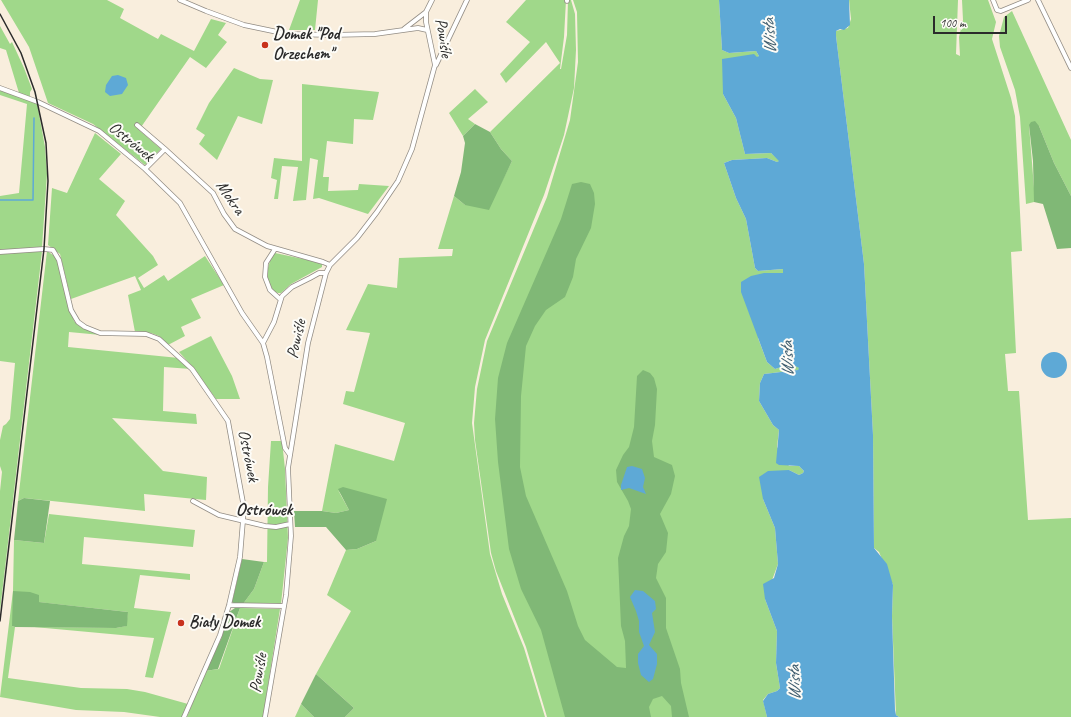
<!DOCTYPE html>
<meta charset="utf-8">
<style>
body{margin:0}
#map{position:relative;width:1071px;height:717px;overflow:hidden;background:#f9eedd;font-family:Caveat,sans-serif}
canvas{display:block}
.scale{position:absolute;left:933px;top:16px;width:74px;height:18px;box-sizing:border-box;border:2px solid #2b2b2b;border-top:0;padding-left:5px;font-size:12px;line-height:14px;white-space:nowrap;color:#2b2b2b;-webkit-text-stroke:3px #fdfcf7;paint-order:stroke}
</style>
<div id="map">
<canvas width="1071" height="717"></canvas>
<div class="scale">100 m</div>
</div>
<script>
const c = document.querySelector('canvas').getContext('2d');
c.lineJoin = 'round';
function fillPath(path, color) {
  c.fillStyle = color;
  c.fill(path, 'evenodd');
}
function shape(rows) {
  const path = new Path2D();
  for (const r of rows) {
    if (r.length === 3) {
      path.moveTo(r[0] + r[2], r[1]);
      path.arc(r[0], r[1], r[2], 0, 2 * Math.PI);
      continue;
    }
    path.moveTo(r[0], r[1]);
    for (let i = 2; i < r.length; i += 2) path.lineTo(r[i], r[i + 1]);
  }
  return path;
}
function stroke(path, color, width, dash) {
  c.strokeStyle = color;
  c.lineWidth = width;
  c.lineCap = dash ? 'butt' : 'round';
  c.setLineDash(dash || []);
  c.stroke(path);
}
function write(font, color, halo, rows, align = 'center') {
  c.font = font + ' Caveat,sans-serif';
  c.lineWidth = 4;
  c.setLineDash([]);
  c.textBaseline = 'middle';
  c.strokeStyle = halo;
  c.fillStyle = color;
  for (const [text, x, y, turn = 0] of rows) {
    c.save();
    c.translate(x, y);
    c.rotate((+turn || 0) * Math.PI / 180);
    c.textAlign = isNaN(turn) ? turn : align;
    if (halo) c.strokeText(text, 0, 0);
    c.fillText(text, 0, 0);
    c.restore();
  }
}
fillPath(shape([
 [1,0,107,0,124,9,120,18,158,39,161,34,194,51,211,19,226,23,218,35,227,42,206,68,190,57,139,130,161,149,145,165,93,124,48,103,29,47],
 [300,0,318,0,315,30,289,30],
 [526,0,566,0,564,37,560,69,561,69,567,35,568,0,571,0,575,14,576,50,574,88,564,135,544,195,485,340,475,387,472,423,490,554,502,594,524,648,545,717,345,717,354,708,316,674,351,611,327,595,346,550,357,549,376,541,338,490,349,510,336,513,322,511,335,444,394,461,405,423,343,404,346,391,354,392,370,333,346,330,368,284,397,288,399,258,452,256,453,249,438,249,454,196,465,205,500,185,512,161,501,149,490,132,560,63,546,42,506,83,500,74,530,42,506,22],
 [573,0,719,0,722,50,729,53,756,51,759,56,723,94,736,118,745,154,771,153,780,161,777,162,767,158,732,160,724,163,736,198,746,219,755,268,758,271,783,269,783,274,764,273,758,338,767,362,775,369,791,364,800,368,798,370,764,374,760,383,759,401,773,425,779,430,777,447,789,466,799,466,804,471,803,473,799,475,789,470,763,499,775,528,778,564,765,599,777,631,776,663,780,688,777,691,768,694,763,700,767,717,547,717,526,647,496,571,491,553,475,440,474,423,477,389,487,341,547,197,570,120,578,62,577,12],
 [849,0,958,0,956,54,960,56,959,37,963,20,962,0,988,0,996,22,992,39,1011,98,1015,116,1022,251,1011,252,1016,353,1005,354,1008,391,1019,391,1028,520,1071,518,1071,717,899,717,896,715,892,616,893,585,879,552,874,548,873,435,864,264,836,36,836,31,848,28,851,19],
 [1012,11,1071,140,1071,196,1054,163,1039,126,1029,125,1034,188,1034,202,1026,204,1020,117,1015,90,1000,47,999,36,1004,17],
 [0,26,10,44,12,42,24,68,32,89,30,92,30,97,19,93,6,50,0,48],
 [234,68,260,79,273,80,262,124,238,116,217,160,199,144,205,135,196,129,209,103],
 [302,84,379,92,373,120,354,119,353,144,327,141,323,177,329,177,328,191,358,190,359,184,389,186,368,214,319,198,313,199,318,160,310,158,306,200,293,201,298,167,282,166,278,199,274,199,277,180,271,178,274,158,302,161],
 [475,89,488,102,468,119,475,124,463,136,449,113],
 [0,91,3,91,37,103,45,147,47,174,42,247,0,252,0,196,19,193,27,104,0,95],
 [95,133,121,154,99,179,125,201,116,215,153,256,158,265,138,278,144,288,164,275,168,281,205,256,224,285,191,299,201,318,181,327,185,336,168,345,159,336,151,333,135,332,128,295,141,290,135,276,71,299,60,254,48,245,52,188,67,193],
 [42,251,40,269,0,611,0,491,2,472,0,466,0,440,3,426,6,424,10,419,15,363,0,361,0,253],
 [47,251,56,257,74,321,82,328,101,335,69,332,68,347,179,358,191,369,164,367,163,411,196,414,197,424,112,418,163,471,207,477,206,500,144,494,145,511,24,498,18,501],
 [275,253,322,263,322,267,291,284,281,293,278,293,273,291,268,281,267,271,271,258],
 [211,336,232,376,240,399,216,399,191,365,179,352],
 [271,441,282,441,285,469,288,538,281,604,243,604,254,589,264,562,267,562,268,487],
 [49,514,195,530,193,547,84,537,82,564,190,574,190,580,140,575,134,608,171,612,153,678,145,677,154,638,34,627,116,628,126,626,128,612,38,602,12,626,15,627,8,678,81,688,127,689,145,692,188,704,182,717,160,717,124,712,76,710,0,697,13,591,14,540,44,543],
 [240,608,280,609,263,717,187,717,205,671,219,669],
 [301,704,314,717,295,717]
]), '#a0d88a');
fillPath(shape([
 [1035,121,1039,126,1054,163,1071,196,1071,248,1057,249,1043,204,1034,202,1033,161,1029,125,1031,122],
 [475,124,490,132,501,149,512,161,489,210,465,205,454,196,461,172,465,143,463,136],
 [581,182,590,184,594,193,595,204,591,228,576,259,573,277,565,297,546,310,535,326,526,346,521,396,520,467,526,496,567,591,578,626,585,640,617,667,626,668,625,641,621,626,618,558,624,536,629,526,631,509,628,501,617,482,616,470,623,455,629,447,634,427,637,376,643,370,650,373,654,378,657,389,655,425,652,441,654,457,672,465,675,476,671,494,660,514,668,533,666,552,658,564,656,578,666,598,666,628,680,669,681,683,689,717,672,717,671,706,662,696,653,699,649,707,651,717,565,717,541,630,521,589,509,549,498,462,495,419,498,378,507,343,561,219,572,184],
 [343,487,387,499,376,541,357,549,346,550,326,527,295,527,294,511,322,511,336,513,349,510,338,489],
 [24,498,50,501,44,543,14,540,18,501],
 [242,559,264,562,254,589,243,604,235,604,232,602],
 [13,591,30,592,39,595,39,602,128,612,127,626,116,628,15,627,12,626],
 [235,608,240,608,218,669,205,671,221,639,229,612],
 [316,674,354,708,345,717,314,717,301,704]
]), '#80b876');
fillPath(shape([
 [719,0,849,0,850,25,844,30,840,29,836,31,836,36,864,264,873,435,874,548,887,564,893,585,892,616,895,710,896,715,899,717,767,717,763,701,768,694,777,691,780,688,776,663,777,631,765,599,763,584,774,578,778,564,775,528,763,499,759,477,768,471,789,470,799,475,803,473,804,471,799,466,779,465,776,463,779,430,773,425,759,401,760,383,764,374,798,370,799,368,791,364,775,369,767,362,741,292,741,282,751,276,764,273,783,273,783,269,758,271,755,268,746,219,736,198,724,163,732,160,767,158,777,162,779,161,771,153,745,154,736,118,723,94,722,59,754,54,757,57,759,56,756,51,729,53,722,50],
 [118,75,126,78,128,85,122,94,110,96,105,92,106,85,112,76],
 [1054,365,13],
 [632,466,642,469,645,478,643,487,646,494,629,488,621,490,621,485,627,467],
 [635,590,643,591,655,601,656,609,652,613,655,632,649,645,657,654,657,664,653,679,649,682,641,675,638,663,638,654,644,646,639,632,639,621,636,611,630,597]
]), '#5ea9d6');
stroke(shape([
 [0,200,33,200,34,118]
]), '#5ea9d6', 1.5);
const street = shape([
 [180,0,206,11,244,25,287,34,331,35,375,34,418,28,427,30],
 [993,0,997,10,1001,11,1028,0],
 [1038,0,1071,68],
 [567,1,567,0],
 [404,29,426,12],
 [436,65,467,0],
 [0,88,38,102,99,131,145,169,180,203,242,313,263,343,267,357,285,448,290,455],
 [137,125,165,149],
 [145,169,165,149,213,193,224,214,235,229,267,246,323,262,330,265],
 [275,249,266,263,265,277,270,290,280,299],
 [0,252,44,249,53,250,59,260,71,310,78,322,85,327,100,333,146,334,159,339,192,369,228,421,244,508,240,557,229,605,220,635,184,717],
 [263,343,274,322,282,296,292,287,310,278,319,273,326,273],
 [193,501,219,515,265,526,276,527,290,524],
 [229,605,284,606],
 [265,717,286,595,291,536,288,468,308,343,326,273,330,265,357,238,377,212,398,181,412,149,435,65,426,22,426,12,432,0]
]);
stroke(street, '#928c84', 5.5);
stroke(street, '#fff', 4);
stroke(shape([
 [0,14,21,53,35,92,46,143,48,181,44,249,0,621]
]), '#2b2b2b', 1.5);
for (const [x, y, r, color] of [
 [265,45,4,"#c8321e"],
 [181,623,4,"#c8321e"]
]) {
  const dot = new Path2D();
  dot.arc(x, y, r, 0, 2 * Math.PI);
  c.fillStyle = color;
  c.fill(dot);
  stroke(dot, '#fdfcf7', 1.5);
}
write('bold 17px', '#2b2b2b', '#fdfcf7', [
 ["Domek \"Pod",273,35],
 ["Orzechem\"",273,55],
 ["Biały Domek",189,623]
], 'left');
write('17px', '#2b2b2b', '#fdfcf7', [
 ["Powiśle",443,38,81],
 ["Ostrówek",131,142,39],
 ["Mokra",230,198,56],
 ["Powiśle",297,339,-77],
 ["Ostrówek",248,456,79],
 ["Powiśle",259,673,-80]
]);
write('italic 18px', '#3f5d6f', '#fdfcf7', [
 ["Wisła",770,36,-93],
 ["Wisła",788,359,-91],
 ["Wisła",795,683,-91]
]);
write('bold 18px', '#2b2b2b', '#fdfcf7', [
 ["Ostrówek",264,510]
]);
</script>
